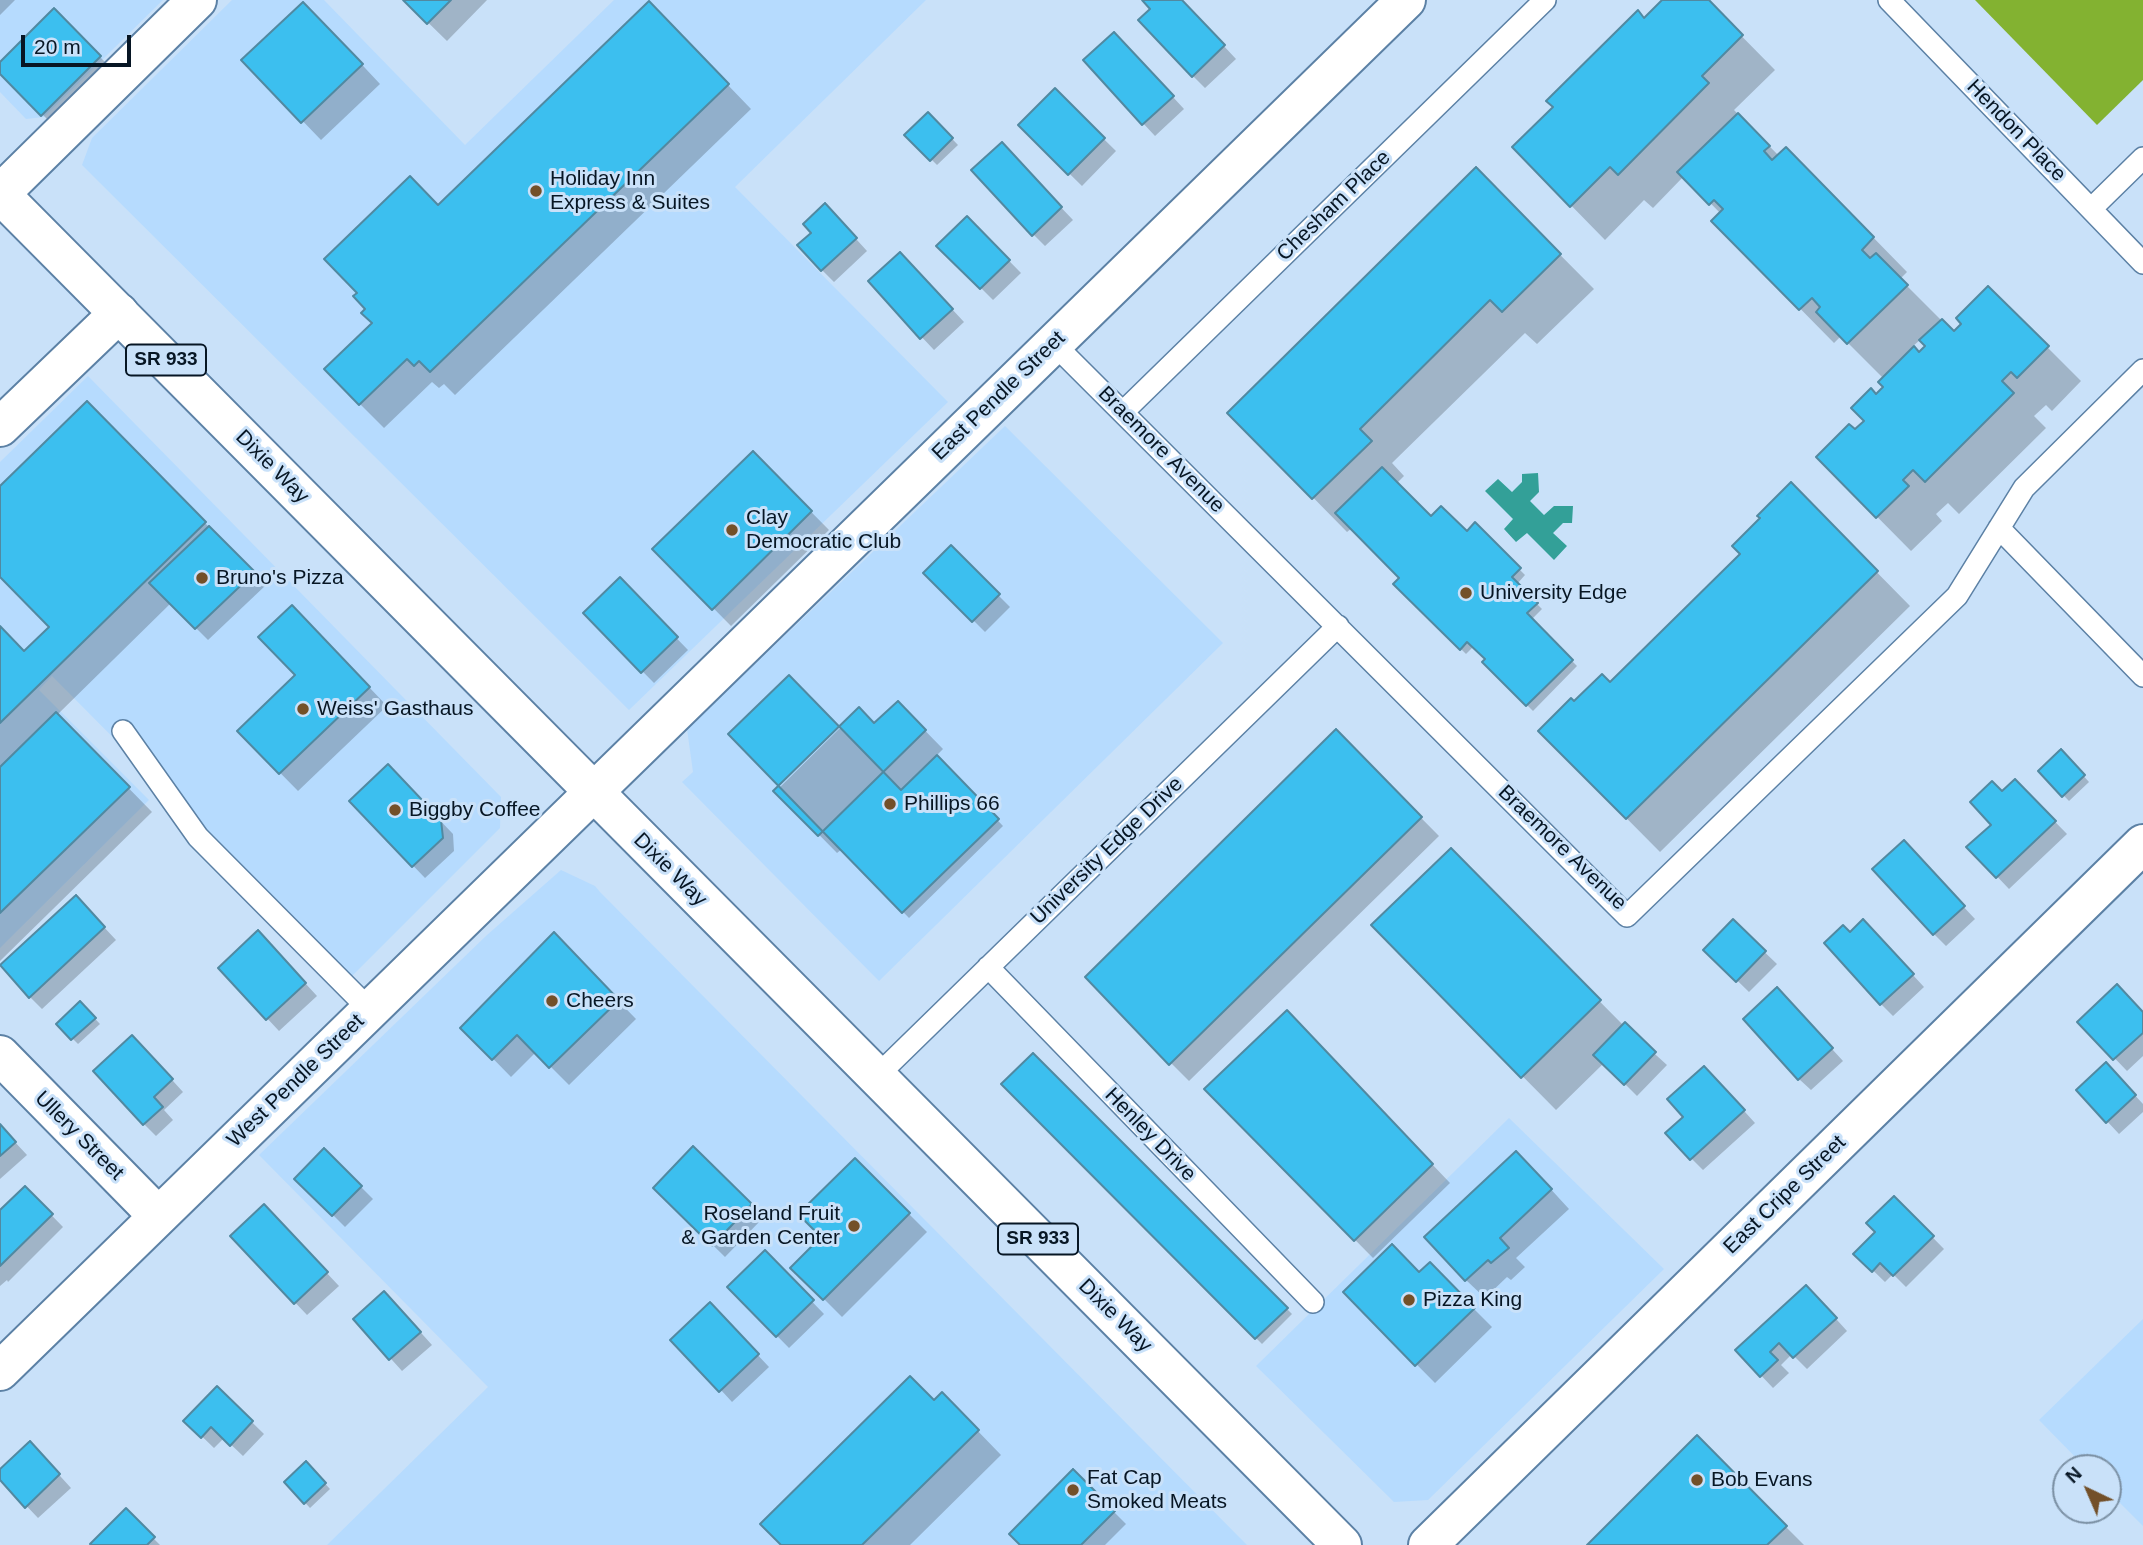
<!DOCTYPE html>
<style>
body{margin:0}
#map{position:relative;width:2143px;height:1545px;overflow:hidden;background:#c9e1f9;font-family:Arial,sans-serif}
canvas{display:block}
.north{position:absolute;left:2052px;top:1454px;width:70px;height:70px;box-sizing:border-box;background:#c9e1f9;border:2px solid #7b90a4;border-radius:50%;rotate:316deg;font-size:19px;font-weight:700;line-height:28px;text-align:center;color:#071624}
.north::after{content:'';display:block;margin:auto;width:24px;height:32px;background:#735029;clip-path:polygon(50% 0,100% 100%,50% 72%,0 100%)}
.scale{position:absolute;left:21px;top:35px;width:110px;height:32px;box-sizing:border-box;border:4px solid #071624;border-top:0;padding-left:9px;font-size:21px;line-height:24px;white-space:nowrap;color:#071624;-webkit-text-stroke:5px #c9e1f9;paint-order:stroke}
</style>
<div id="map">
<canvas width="2143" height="1545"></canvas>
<div class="north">N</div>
<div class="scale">20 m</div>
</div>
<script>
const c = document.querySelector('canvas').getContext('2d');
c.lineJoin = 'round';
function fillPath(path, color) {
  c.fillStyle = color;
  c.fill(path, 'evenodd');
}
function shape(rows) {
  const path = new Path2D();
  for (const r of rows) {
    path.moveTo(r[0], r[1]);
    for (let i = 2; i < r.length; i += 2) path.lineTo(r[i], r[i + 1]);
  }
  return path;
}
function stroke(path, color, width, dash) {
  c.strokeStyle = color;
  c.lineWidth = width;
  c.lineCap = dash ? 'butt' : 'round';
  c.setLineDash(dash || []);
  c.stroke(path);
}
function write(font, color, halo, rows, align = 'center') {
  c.font = font + ' Arial,sans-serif';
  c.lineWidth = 6;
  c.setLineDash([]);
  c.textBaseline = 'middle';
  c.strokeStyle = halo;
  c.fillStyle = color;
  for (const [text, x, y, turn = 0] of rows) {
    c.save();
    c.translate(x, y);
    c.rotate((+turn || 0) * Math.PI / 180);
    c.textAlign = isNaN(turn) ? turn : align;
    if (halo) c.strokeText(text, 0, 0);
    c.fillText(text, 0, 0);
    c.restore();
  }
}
fillPath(shape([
 [0,0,163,0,44,117,26,119,0,92],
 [232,0,324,0,465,145,614,0,926,0,735,187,948,402,629,710,82,165,92,138],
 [88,376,501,797,500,828,351,977,52,676,39,690,149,800,0,948,0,462],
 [1005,426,1223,643,879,981,682,782,693,772,687,729],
 [561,870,595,886,600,892,1247,1545,327,1545,488,1387,259,1155,487,935],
 [1509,1118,1664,1269,1428,1500,1394,1502,1256,1366],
 [2143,1319,2143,1526,2108,1491,2108,1468,2086,1468,2039,1420]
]), '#b6dbfe');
fillPath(shape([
 [1975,0,2143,0,2143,80,2097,125]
]), '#83b231');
fillPath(shape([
 [1538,473,1539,492,1530,501,1544,515,1554,506,1573,506,1572,523,1563,523,1553,533,1567,546,1554,560,1527,533,1516,542,1504,529,1513,519,1485,491,1498,479,1512,492,1522,482,1522,474]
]), '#33a098');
fillPath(shape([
 [0,0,15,0,0,15],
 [405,0,487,0,447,41],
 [1145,0,1181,0,1236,59,1205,88,1193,76,1153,9],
 [1665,0,1706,0,1775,70,1734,110,1779,156,1820,183,1907,272,1900,279,1954,333,1964,324,1988,288,2081,381,2052,411,2046,405,2034,416,2046,428,1959,514,1948,503,1936,514,1942,521,1911,551,1818,457,1855,432,1866,421,1876,396,1886,387,1884,379,1841,336,1834,343,1714,221,1721,214,1684,176,1653,208,1644,200,1605,240,1514,147],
 [1921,339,1928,346,1920,354,1912,347],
 [54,11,112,69,54,126,0,72,0,65],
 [322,22,380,84,321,140,244,60],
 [673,28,751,109,455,395,444,384,439,388,432,382,384,428,360,404,374,323,439,207],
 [1126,46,1184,109,1155,136,1085,61],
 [1055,91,1116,151,1082,186,1020,125],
 [928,114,958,145,937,165,907,135],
 [1013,157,1073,220,1045,246,1033,234],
 [1476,170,1594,289,1537,344,1525,333,1392,463,1404,476,1396,484,1431,519,1467,534,1475,525,1525,575,1517,584,1542,609,1531,620,1577,666,1533,711,1484,662,1487,659,1474,646,1466,654,1396,584,1402,578,1352,528,1347,532,1230,413],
 [837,218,867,251,834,282,822,270,813,233],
 [967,218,1021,273,993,300,939,246],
 [912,266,964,322,934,350,870,282],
 [87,403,266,585,208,640,171,603,57,715,152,812,0,961,0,628,24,653,51,627,0,575,0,489],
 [753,453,829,530,731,626,655,549],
 [1791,485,1910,606,1660,852,1540,731,1574,703,1610,684,1742,554],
 [951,548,1010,607,985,632,926,573],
 [620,580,688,650,654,683,585,613],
 [310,625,387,706,298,791,239,731,297,675],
 [898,703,943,749,936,756,1003,826,909,918,842,849,837,853,776,791,839,729,875,726],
 [1336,732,1439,836,1189,1081,1171,1063],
 [2061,751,2089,782,2069,801,2040,771],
 [388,766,453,834,454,851,425,878,351,801],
 [2015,781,2067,834,2009,889,1969,847,1993,825,2002,794],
 [1451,851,1624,1026,1667,1065,1637,1096,1604,1063,1556,1110,1373,925],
 [1915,855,1975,919,1946,946,1934,934],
 [88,910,116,940,42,1009,30,997],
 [1733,922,1777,964,1749,992,1706,950],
 [1850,934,1875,934,1924,987,1893,1016,1881,1004],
 [554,935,636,1019,569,1085,536,1052,511,1077,463,1028],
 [270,945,317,996,279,1031,220,968],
 [1789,1002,1843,1061,1811,1090,1799,1079],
 [80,1003,100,1024,78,1044,58,1024],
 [2143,1014,2143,1056,2127,1071,2080,1022],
 [1305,1031,1450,1183,1373,1258,1206,1089],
 [144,1049,183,1092,164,1110,173,1120,156,1136,144,1124],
 [1033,1055,1292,1314,1262,1344,1003,1084],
 [2118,1077,2143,1104,2143,1112,2119,1134,2078,1090],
 [1716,1080,1755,1123,1703,1170,1691,1158],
 [0,1126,27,1155,0,1179],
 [693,1149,763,1218,725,1257,655,1188],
 [324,1150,373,1199,345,1227,296,1178],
 [855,1160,927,1232,842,1317,793,1268,823,1237],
 [1535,1172,1569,1209,1516,1258,1525,1267,1511,1280,1507,1277,1485,1298,1466,1280],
 [25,1188,63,1227,8,1282,7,1280,0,1286,0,1213],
 [1894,1198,1944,1249,1906,1287,1893,1274,1885,1282,1856,1254,1877,1232],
 [276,1219,339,1286,307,1315,232,1236],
 [765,1253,824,1314,789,1348,729,1287],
 [1430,1265,1492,1327,1435,1383,1345,1292,1419,1275],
 [1818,1299,1847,1331,1807,1369,1792,1354,1781,1365,1789,1373,1773,1388,1738,1351],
 [396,1305,432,1345,402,1371,355,1319],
 [722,1317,769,1367,732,1402,721,1390],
 [217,1388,264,1434,243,1456,224,1438,214,1448,186,1421],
 [942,1394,1001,1455,910,1545,783,1545],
 [1697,1438,1804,1545,1589,1545],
 [41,1455,71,1488,38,1518,0,1478,0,1471],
 [306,1463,330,1489,310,1508,286,1482],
 [1073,1471,1126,1524,1105,1545,1023,1545],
 [126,1511,160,1545,94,1545]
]), '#0003');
const building = shape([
 [403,0,451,0,427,24,403,0],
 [1142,0,1182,0,1225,45,1192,77,1138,20,1150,9,1142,0],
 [1662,0,1709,0,1743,35,1702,76,1709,83,1618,175,1610,167,1570,207,1512,147,1553,107,1546,101,1638,10,1644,18,1662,0],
 [649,1,729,84,430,372,419,361,414,366,407,359,359,405,324,369,372,323,361,313,365,309,353,296,357,293,324,259,410,176,438,205,649,1],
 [303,2,363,64,301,123,241,60,303,2],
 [54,8,101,56,41,116,0,74,0,62,54,8],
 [1114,32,1174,96,1142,125,1083,60,1114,32],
 [1055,88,1105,138,1068,175,1018,125,1055,88],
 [928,112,953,138,930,161,904,135,928,112],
 [1738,113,1770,146,1764,151,1772,160,1786,147,1874,237,1862,250,1870,258,1876,253,1908,285,1847,344,1816,312,1820,307,1812,298,1799,310,1711,221,1723,209,1714,200,1709,205,1677,172,1738,113],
 [1002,142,1062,207,1032,236,971,170,1002,142],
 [1476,167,1561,254,1502,312,1490,300,1360,429,1372,441,1312,499,1227,413,1476,167],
 [825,203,857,238,821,271,797,245,811,233,803,224,825,203],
 [967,216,1010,260,980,289,936,246,967,216],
 [900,252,953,309,920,339,868,281,900,252],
 [1988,286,2049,346,2017,378,2011,372,2002,381,2014,393,1925,482,1913,470,1903,480,1909,486,1876,518,1816,457,1849,424,1855,429,1864,421,1851,408,1871,388,1876,394,1883,387,1878,382,1914,346,1919,352,1925,346,1919,340,1942,319,1954,331,1961,324,1956,318,1988,286],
 [87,401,206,522,0,723,0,626,24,651,49,627,0,577,0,486,87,401],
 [753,451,812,511,712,610,652,549,753,451],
 [1382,467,1431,516,1441,506,1467,531,1475,522,1521,568,1512,577,1538,603,1527,613,1573,660,1526,706,1482,662,1485,659,1467,642,1460,650,1393,584,1399,578,1335,513,1382,467],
 [1791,482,1878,571,1626,819,1538,731,1571,698,1574,701,1602,674,1610,682,1740,554,1732,546,1760,518,1757,516,1791,482],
 [209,526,255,572,195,629,149,583,209,526],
 [951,545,1000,594,972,622,923,573,951,545],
 [620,577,678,637,641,673,583,613,620,577],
 [292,605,370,687,279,774,237,731,295,675,258,637,292,605],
 [789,675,901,790,937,755,999,819,902,913,728,734,789,675],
 [898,701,926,730,818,836,773,791,859,707,874,723,898,701],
 [56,712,130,787,0,913,0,767,56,712],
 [1336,729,1422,817,1169,1065,1085,977,1336,729],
 [2061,749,2085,775,2062,797,2038,771,2061,749],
 [388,764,441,820,443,838,412,867,349,801,388,764],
 [2015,779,2056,821,1996,878,1966,847,1991,825,1970,802,1992,781,2002,791,2015,779],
 [1904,840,1965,906,1933,935,1872,869,1904,840],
 [1451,848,1601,1000,1521,1078,1371,925,1451,848],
 [76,895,105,927,29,998,0,965,76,895],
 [1733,919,1766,951,1736,982,1703,950,1733,919],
 [1863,919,1914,974,1880,1005,1824,943,1843,925,1850,932,1863,919],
 [258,930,306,983,266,1020,218,968,258,930],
 [554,932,619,1000,549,1068,517,1035,492,1060,460,1028,554,932],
 [2117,984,2143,1012,2143,1033,2113,1060,2077,1022,2117,984],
 [1777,987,1833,1048,1798,1080,1743,1019,1777,987],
 [80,1001,96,1018,71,1040,56,1024,80,1001],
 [1287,1010,1433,1164,1354,1241,1204,1089,1287,1010],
 [1625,1022,1656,1052,1624,1085,1593,1055,1625,1022],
 [132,1035,173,1079,154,1097,163,1107,143,1125,93,1071,132,1035],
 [1033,1053,1288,1308,1255,1339,1001,1084,1033,1053],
 [2106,1062,2136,1095,2106,1123,2076,1090,2106,1062],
 [1704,1066,1745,1110,1690,1160,1665,1133,1683,1117,1667,1099,1704,1066],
 [0,1124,16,1142,0,1156,0,1124],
 [693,1146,752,1204,712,1246,653,1188,693,1146],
 [324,1148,362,1186,332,1216,294,1179,324,1148],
 [1516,1151,1552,1189,1500,1238,1509,1248,1491,1263,1488,1260,1465,1281,1424,1237,1516,1151],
 [855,1158,910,1213,823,1300,790,1268,821,1237,798,1214,855,1158],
 [25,1186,53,1214,0,1266,0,1210,25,1186],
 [1894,1196,1934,1236,1893,1276,1880,1263,1872,1272,1853,1254,1875,1232,1866,1223,1894,1196],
 [264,1204,328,1272,294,1304,230,1236,264,1204],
 [1392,1244,1419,1272,1430,1262,1475,1308,1415,1366,1343,1292,1392,1244],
 [765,1250,814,1300,776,1337,727,1287,765,1250],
 [1806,1285,1837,1318,1793,1358,1779,1343,1770,1352,1778,1360,1760,1377,1735,1350,1806,1285],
 [384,1291,421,1332,389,1360,353,1319,384,1291],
 [710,1302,759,1354,719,1392,670,1340,710,1302],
 [910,1376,934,1400,942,1392,979,1430,862,1545,781,1545,760,1524,910,1376],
 [217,1386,253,1421,230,1446,211,1427,201,1438,183,1421,217,1386],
 [1697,1435,1787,1526,1767,1545,1587,1545,1697,1435],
 [30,1441,60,1474,25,1508,0,1480,0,1469,30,1441],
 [306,1461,326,1483,304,1504,284,1482,306,1461],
 [1073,1469,1115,1511,1081,1545,1020,1545,1009,1534,1073,1469],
 [126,1508,155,1537,147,1545,92,1545,90,1544,126,1508]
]);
fillPath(building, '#3cbfef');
stroke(building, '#5189a1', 2);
const service = shape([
 [1889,0,2143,263],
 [2091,209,2143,158],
 [1053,343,1627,916,1957,596,2024,488,2143,370],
 [1123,412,1545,0],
 [1999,528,2143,676],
 [123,731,198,837,370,1010],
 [988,967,1313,1302],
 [876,1077,1338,626]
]);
const minor = shape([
 [0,194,197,0],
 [0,427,119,313],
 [0,1055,158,1216],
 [1428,1545,2143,844]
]);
const tertiary = shape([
 [0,1371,1406,0]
]);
const primary = shape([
 [0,194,1342,1545]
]);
stroke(service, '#5c81a5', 24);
stroke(minor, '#5c81a5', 42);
stroke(tertiary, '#5c81a5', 42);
stroke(primary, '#5c81a5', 42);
stroke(service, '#fff', 21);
stroke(minor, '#fff', 38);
stroke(tertiary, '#fff', 38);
stroke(primary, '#fff', 38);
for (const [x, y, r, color] of [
 [536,191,7,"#735029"],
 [732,530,7,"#735029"],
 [202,578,7,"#735029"],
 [1466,593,7,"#735029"],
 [303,709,7,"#735029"],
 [890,804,7,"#735029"],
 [395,810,7,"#735029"],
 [552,1001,7,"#735029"],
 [854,1226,7,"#735029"],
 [1409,1300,7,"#735029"],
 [1697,1480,7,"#735029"],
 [1073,1490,7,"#735029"]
]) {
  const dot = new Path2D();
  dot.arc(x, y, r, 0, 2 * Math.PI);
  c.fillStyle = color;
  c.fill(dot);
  stroke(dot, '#c9e1f9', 2.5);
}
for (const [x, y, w] of [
 [166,360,80],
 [1038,1239,80]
]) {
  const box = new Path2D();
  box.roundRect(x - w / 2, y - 15.5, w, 31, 5);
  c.fillStyle = '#c9e1f9';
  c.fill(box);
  stroke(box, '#071624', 2);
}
write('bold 19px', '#071624', null, [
 ["SR 933",166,360],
 ["SR 933",1038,1239]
]);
write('21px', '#071624', '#c9e1f9', [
 ["Hendon Place",2016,131,46],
 ["Chesham Place",1334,206,-44],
 ["East Pendle Street",999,396,-44],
 ["Braemore Avenue",1161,450,45],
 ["Dixie Way",272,467,45],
 ["Braemore Avenue",1562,848,44],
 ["University Edge Drive",1107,851,-44],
 ["Dixie Way",670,870,45],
 ["West Pendle Street",296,1081,-44],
 ["Henley Drive",1150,1135,46],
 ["Ullery Street",79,1136,45],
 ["East Cripe Street",1785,1195,-44],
 ["Dixie Way",1115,1316,45]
]);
write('21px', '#071624', '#c9e1f9', [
 ["Holiday Inn",550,179],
 ["Express & Suites",550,203],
 ["Clay",746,518],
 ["Democratic Club",746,542],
 ["Bruno's Pizza",216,578],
 ["University Edge",1480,593],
 ["Weiss' Gasthaus",317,709],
 ["Phillips 66",904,804],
 ["Biggby Coffee",409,810],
 ["Cheers",566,1001],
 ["Roseland Fruit",840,1214,"right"],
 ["& Garden Center",840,1238,"right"],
 ["Pizza King",1423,1300],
 ["Fat Cap",1087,1478],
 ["Smoked Meats",1087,1502],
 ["Bob Evans",1711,1480]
], 'left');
</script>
